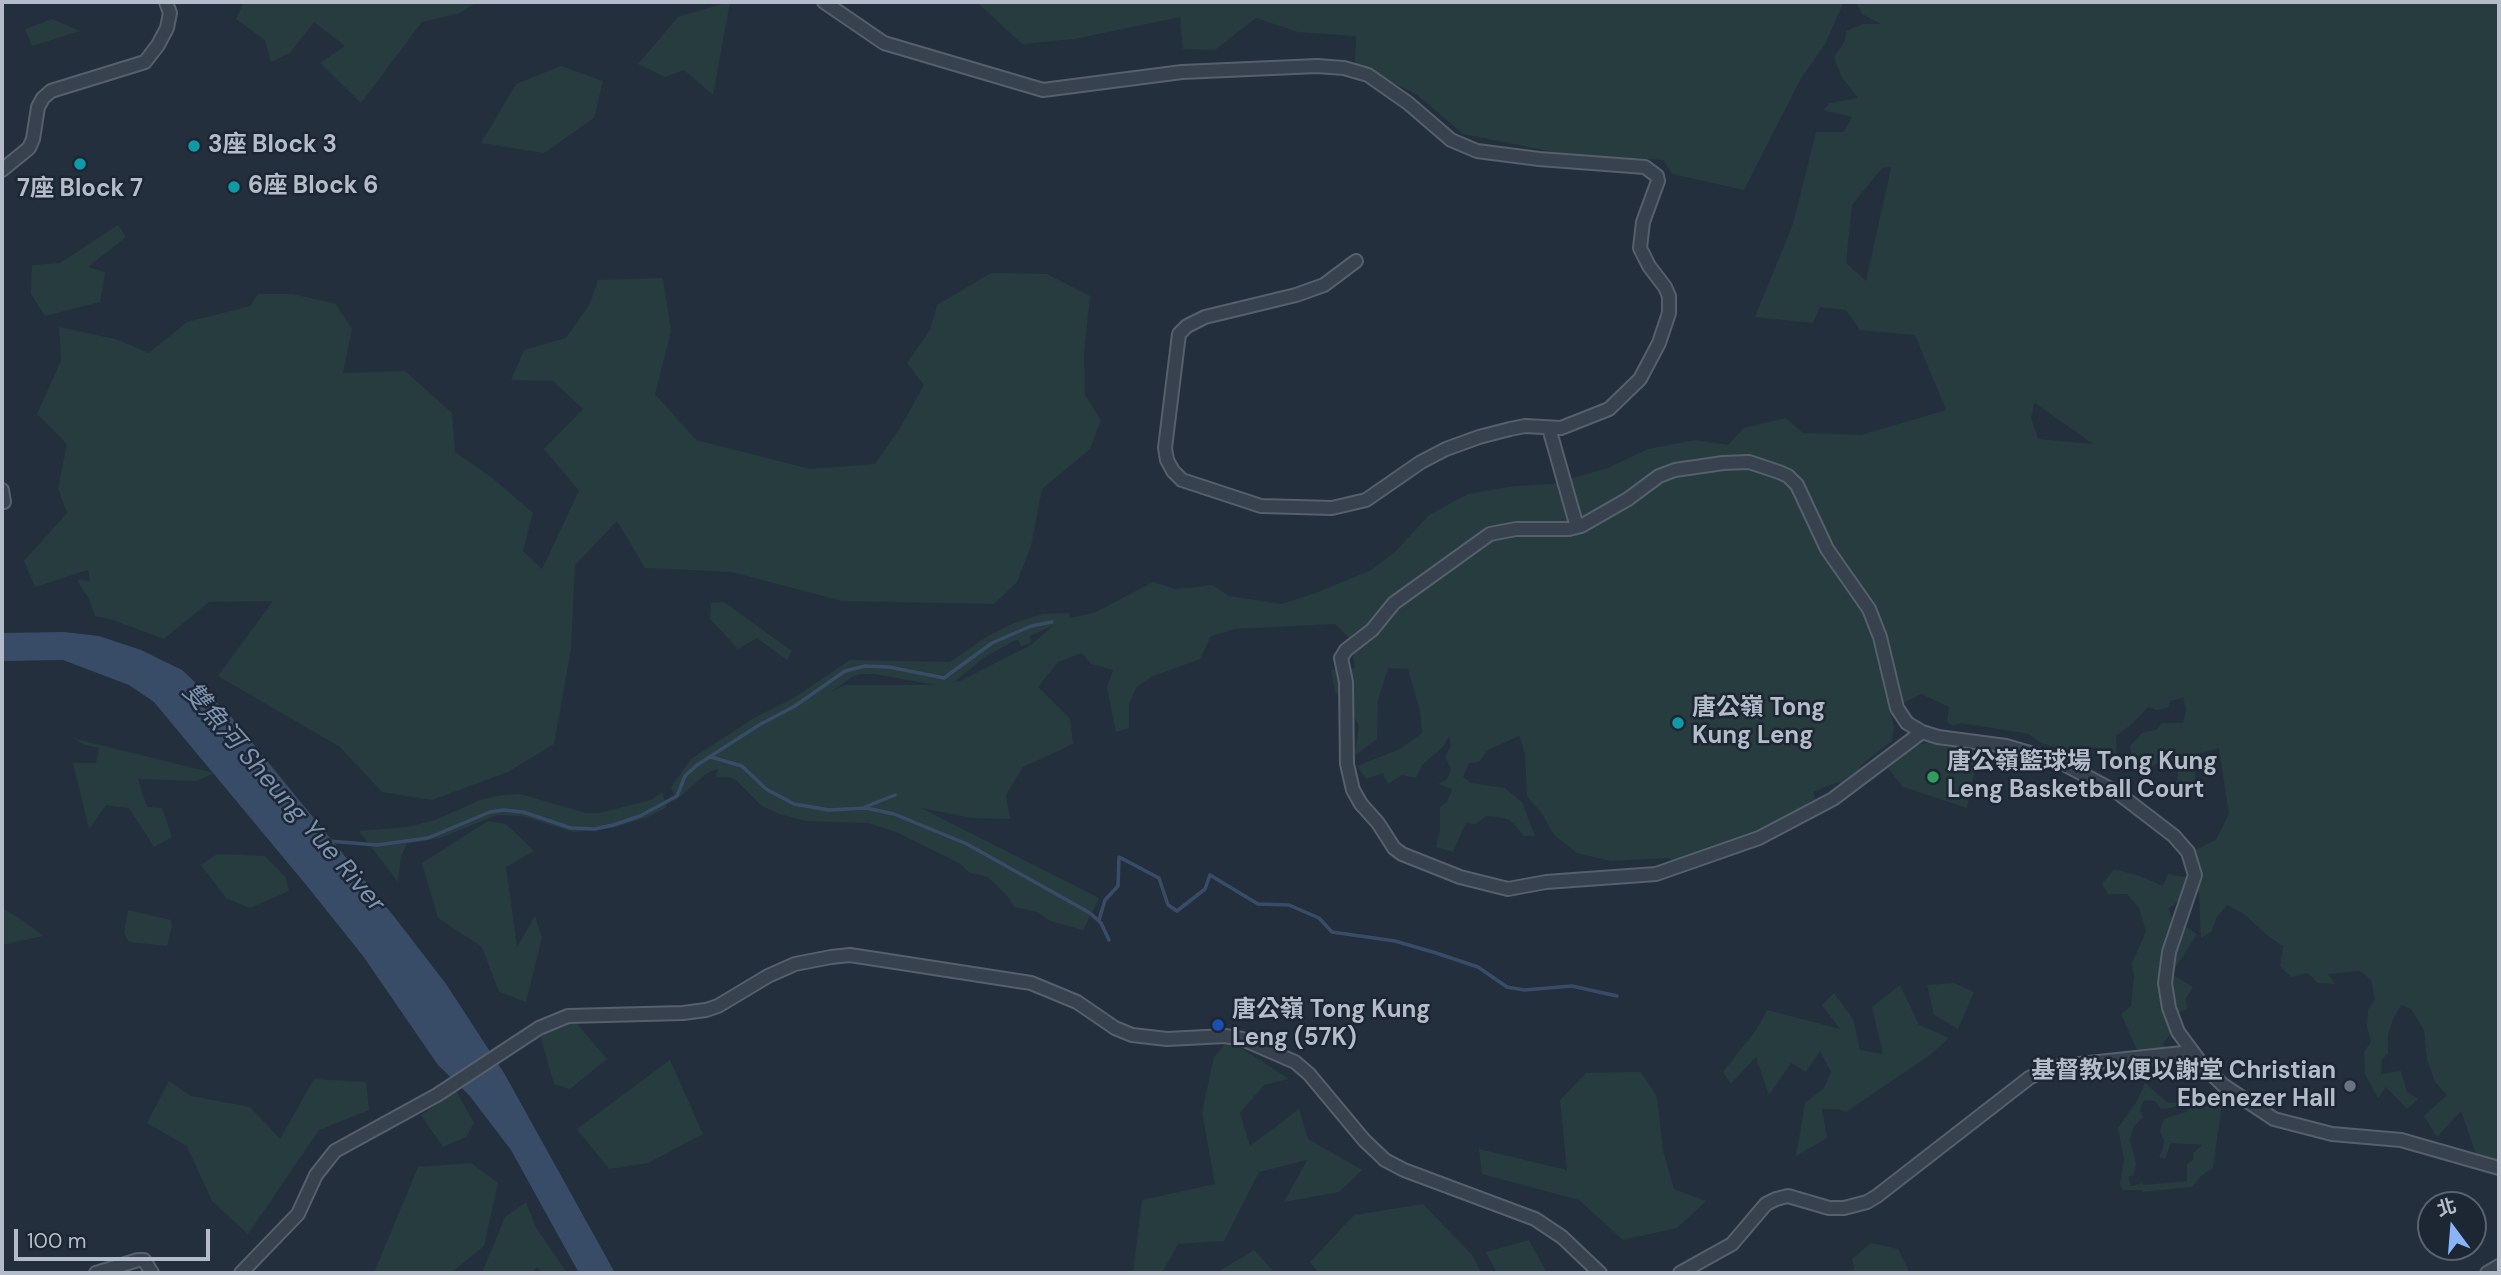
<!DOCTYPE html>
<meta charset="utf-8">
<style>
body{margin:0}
#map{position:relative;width:2501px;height:1275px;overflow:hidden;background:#242f3e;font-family:"DM Sans","Noto Sans TC",sans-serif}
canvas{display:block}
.frame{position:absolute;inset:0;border:4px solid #b4bcc9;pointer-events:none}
.north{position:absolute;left:2417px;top:1191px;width:70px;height:70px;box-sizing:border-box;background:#1d2633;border:2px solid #59626f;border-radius:50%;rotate:344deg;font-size:19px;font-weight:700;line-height:28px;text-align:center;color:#b4bcc9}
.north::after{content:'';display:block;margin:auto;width:24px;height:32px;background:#8ab4f8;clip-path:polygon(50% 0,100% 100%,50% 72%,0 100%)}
.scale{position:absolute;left:14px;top:1229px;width:196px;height:32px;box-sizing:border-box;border:4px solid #b4bcc9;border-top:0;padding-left:9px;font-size:21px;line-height:24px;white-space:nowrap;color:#b4bcc9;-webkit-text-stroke:5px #1d2633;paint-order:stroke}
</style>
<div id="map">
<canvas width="2501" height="1275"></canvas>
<div class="frame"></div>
<div class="north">北</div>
<div class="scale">100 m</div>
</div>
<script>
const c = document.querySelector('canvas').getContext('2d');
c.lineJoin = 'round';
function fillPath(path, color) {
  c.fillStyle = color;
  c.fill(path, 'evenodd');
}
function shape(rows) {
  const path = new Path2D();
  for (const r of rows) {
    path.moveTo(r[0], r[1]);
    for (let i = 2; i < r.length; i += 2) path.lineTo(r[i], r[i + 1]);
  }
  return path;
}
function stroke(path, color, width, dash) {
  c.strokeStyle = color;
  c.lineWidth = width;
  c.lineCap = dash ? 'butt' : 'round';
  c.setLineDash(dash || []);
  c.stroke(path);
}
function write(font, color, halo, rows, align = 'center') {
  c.font = font + ' "DM Sans","Noto Sans TC",sans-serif';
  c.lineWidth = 5;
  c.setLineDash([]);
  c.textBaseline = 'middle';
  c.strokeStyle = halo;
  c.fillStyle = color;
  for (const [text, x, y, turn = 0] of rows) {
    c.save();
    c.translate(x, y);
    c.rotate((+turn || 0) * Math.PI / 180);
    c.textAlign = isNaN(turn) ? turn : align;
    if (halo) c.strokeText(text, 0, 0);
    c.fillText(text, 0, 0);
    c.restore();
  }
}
fillPath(shape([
 [244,2,477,2,460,13,422,22,361,103,320,63,345,46,314,22,290,53,271,62,265,40,236,19],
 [730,2,713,95,684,70,665,77,638,64,678,17],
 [977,2,1844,2,1825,44,1800,80,1744,190,1672,174,1663,160,1564,154,1463,134,1416,94,1355,64,1356,36,1298,32,1256,18,1215,50,1183,49,1180,17,1075,39,1022,44],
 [1856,2,2499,2,2499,1161,2476,1154,2461,1111,2437,1137,2424,1116,2447,1095,2435,1082,2427,1060,2424,1030,2411,1009,2401,1005,2393,1019,2388,1035,2388,1054,2382,1059,2381,1074,2401,1071,2407,1092,2418,1099,2407,1109,2386,1087,2378,1098,2365,1074,2364,1052,2371,1042,2367,1026,2368,1010,2375,999,2371,980,2360,971,2328,974,2335,984,2318,983,2308,973,2291,977,2280,966,2283,946,2268,936,2244,914,2227,905,2217,917,2212,931,2201,938,2199,892,2185,896,2168,909,2173,919,2197,934,2171,974,2193,987,2186,998,2187,1009,2177,1013,2173,1031,2163,1043,2168,1052,2175,1056,2161,1068,2150,1070,2140,1057,2121,1014,2131,1006,2134,977,2132,963,2146,932,2139,908,2127,894,2108,894,2102,884,2114,869,2140,876,2163,886,2168,874,2185,877,2195,850,2216,840,2229,814,2219,748,2194,755,2196,787,2180,794,2174,786,2178,777,2178,761,2163,760,2154,765,2146,773,2132,762,2130,746,2142,733,2158,729,2161,723,2183,723,2186,709,2183,698,2170,701,2168,708,2157,710,2148,707,2132,724,2116,736,2117,755,2101,755,2095,747,2073,752,2041,743,2029,734,1961,723,1953,726,1947,722,1949,707,1921,694,1902,704,1900,695,1886,694,1894,727,1892,741,1860,766,1863,773,1853,787,1838,782,1813,792,1815,799,1764,828,1747,841,1683,866,1668,858,1611,861,1577,853,1555,836,1540,811,1527,796,1525,753,1519,736,1488,750,1479,762,1469,763,1463,777,1471,783,1505,788,1522,802,1535,836,1524,836,1510,820,1499,817,1486,816,1476,824,1466,823,1453,852,1436,847,1440,831,1440,807,1447,802,1452,789,1438,784,1447,779,1451,770,1445,756,1451,747,1449,736,1444,746,1422,765,1416,778,1402,775,1388,784,1383,773,1366,779,1357,766,1400,749,1422,733,1420,711,1408,669,1388,668,1378,700,1377,739,1355,755,1359,726,1344,699,1335,692,1331,670,1355,668,1350,639,1335,624,1235,629,1211,636,1200,659,1151,677,1136,688,1129,704,1129,728,1116,732,1107,687,1113,670,1091,664,1082,653,1058,662,1038,687,1070,719,1073,744,1023,767,1006,795,1010,819,972,818,921,808,1099,898,1083,930,1050,921,1038,912,1014,907,1009,898,988,877,970,873,959,863,896,832,868,823,806,821,779,814,762,806,736,780,728,777,716,777,718,769,707,773,676,800,671,787,691,759,754,718,792,699,850,660,950,662,988,636,1014,623,1043,614,1070,613,1069,618,1094,613,1153,582,1176,589,1213,585,1229,596,1281,604,1316,593,1371,570,1396,551,1429,515,1468,494,1515,486,1552,484,1608,468,1648,449,1695,440,1728,445,1744,428,1786,418,1803,433,1861,435,1946,410,1915,335,1860,330,1846,310,1820,307,1813,323,1755,317,1793,224,1816,132,1844,132,1852,117,1823,110,1830,103,1858,98,1841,76,1834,57,1845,41,1846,31,1863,24,1881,24,1862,14],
 [1891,167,1891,168,1866,281,1846,263,1852,205,1882,168],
 [2034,403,2035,403,2093,444,2038,439,2031,418],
 [1054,625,1031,645,960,681,954,682,985,657,1014,641,1018,640,1021,646,1031,643,1030,636],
 [860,674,874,674,936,685,845,685,831,692,852,677],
 [52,19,80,31,32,46,25,29],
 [561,66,603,81,594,118,544,153,481,143,516,84],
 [118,225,126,237,88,267,105,272,100,302,45,316,31,294,32,265,60,263],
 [991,273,1047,274,1090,296,1084,352,1085,395,1101,420,1090,449,1042,489,1031,546,1017,582,994,604,842,601,732,572,645,568,617,521,575,565,571,649,554,744,508,772,432,800,382,792,340,747,218,676,273,601,209,602,164,639,113,620,95,616,89,599,77,580,90,581,88,570,35,587,24,561,67,513,58,488,67,444,37,414,61,361,59,327,115,339,149,353,187,322,250,306,258,294,293,294,336,304,352,329,343,373,405,371,452,413,455,452,491,477,533,513,523,551,542,569,579,491,544,449,583,409,553,381,511,380,524,350,566,338,590,304,598,280,663,278,671,331,655,394,696,440,810,469,875,464,900,428,924,385,907,363,930,330,937,305],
 [724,602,792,651,787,660,757,638,738,649,710,619,711,603],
 [72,738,214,773,196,781,138,779,147,807,162,808,172,837,154,847,129,808,106,805,89,829,73,763,96,763,99,748,85,745],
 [1930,742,1979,750,1967,808,1903,787,1887,767,1913,746],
 [662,792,667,807,648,817,612,828,573,832,522,816,497,815,440,838,407,844,401,857,398,882,359,831,407,827,435,820,483,799,503,795,520,794,586,813,599,813,651,800],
 [488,821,506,824,534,851,506,867,517,947,535,916,542,938,526,1002,499,992,482,947,438,918,422,863],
 [217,854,265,856,286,878,289,891,250,908,226,898,201,865],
 [2,908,25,922,43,936,2,945],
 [128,910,171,920,172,926,167,946,129,942,124,933],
 [1954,983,1974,992,1958,1029,1934,1015,1927,985],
 [1900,985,1919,1025,1949,1038,1930,1055,1846,1112,1838,1109,1822,1109,1827,1138,1796,1156,1805,1103,1824,1088,1831,1072,1820,1051,1806,1072,1791,1063,1769,1095,1756,1057,1731,1084,1723,1072,1756,1030,1767,1010,1840,1029,1822,1005,1834,993,1853,1019,1860,1050,1883,1054,1872,1007],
 [572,1018,607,1059,570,1089,554,1084,540,1035],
 [1229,1040,1289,1079,1264,1085,1240,1113,1250,1146,1299,1109,1308,1139,1362,1170,1339,1192,1284,1202,1307,1160,1259,1172,1224,1241,1178,1244,1162,1273,1133,1273,1142,1200,1215,1184,1202,1112,1214,1057],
 [670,1060,703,1134,648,1163,609,1169,577,1129],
 [1641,1072,1657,1097,1663,1151,1674,1189,1706,1201,1677,1228,1623,1240,1579,1200,1482,1174,1479,1149,1567,1170,1560,1100,1586,1073],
 [314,1079,366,1082,369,1110,319,1130,248,1234,212,1201,187,1146,147,1123,169,1081,191,1096,250,1107,280,1139],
 [2145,1083,2168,1103,2186,1102,2171,1108,2161,1109,2155,1101,2147,1100,2143,1101,2140,1111,2143,1117,2133,1128,2130,1140,2136,1163,2134,1175,2128,1177,2131,1186,2142,1183,2144,1185,2187,1181,2187,1164,2193,1160,2193,1153,2202,1145,2171,1143,2165,1159,2159,1157,2163,1148,2164,1140,2160,1131,2164,1119,2186,1112,2202,1095,2224,1090,2213,1168,2202,1175,2192,1187,2142,1192,2142,1190,2123,1190,2120,1185,2124,1159,2118,1128,2137,1101],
 [456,1091,474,1123,466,1137,443,1147,421,1115],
 [471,1163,498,1183,484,1246,451,1273,374,1273,418,1167],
 [526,1202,535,1226,567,1273,542,1273,537,1267,532,1273,482,1273,505,1217],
 [1423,1204,1473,1256,1481,1273,1319,1273,1310,1262,1354,1215],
 [1529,1240,1547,1273,1497,1273,1486,1252],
 [1871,1243,1898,1249,1910,1273,1855,1273,1852,1259],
 [1254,1250,1275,1273,1216,1273]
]), '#263c3f');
fillPath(shape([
 [64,632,99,636,141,650,182,670,228,713,396,919,446,984,504,1073,615,1273,579,1273,511,1150,469,1095,438,1065,363,956,307,886,154,702,129,685,63,660,2,661,2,633]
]), '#394c67');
stroke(shape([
 [711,757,742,766,766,789,794,804,829,810,866,808,894,814,967,844,1090,913,1101,923,1109,940],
 [865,807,895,795],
 [328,841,377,845,428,838,490,812,503,810,523,812,571,828,595,829,613,825,640,816,677,796,685,776,697,765,759,725,795,706,845,671,865,666,889,667,944,678,992,643,1031,626,1052,622],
 [1099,920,1105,900,1118,886,1119,857,1159,878,1168,905,1177,911,1205,889,1210,875,1258,904,1289,905,1319,918,1332,932,1395,941,1436,953,1478,967,1507,987,1524,990,1572,986,1617,996]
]), '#394c67', 3.5);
const minor = shape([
 [824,2,884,43,1043,90,1182,72,1317,66,1344,68,1368,75,1408,103,1451,140,1477,151,1539,159,1645,167,1657,176,1658,181,1643,222,1640,248,1649,266,1665,287,1669,296,1669,313,1659,343,1640,379,1609,409,1561,428,1525,426,1510,429,1479,437,1446,449,1421,462,1366,500,1332,508,1261,506,1182,480,1173,471,1167,460,1165,448,1179,334,1187,326,1205,317,1296,295,1324,285,1356,261],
 [2,170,29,148,33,139,38,107,43,98,51,91,145,62,158,45,167,28,170,13,166,2],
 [1549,428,1577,527],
 [2,490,4,502],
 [1922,732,1833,799,1759,838,1656,874,1546,882,1508,889,1460,877,1402,854,1394,848,1378,823,1361,804,1353,790,1347,764,1346,682,1341,658,1346,650,1372,630,1394,603,1490,534,1516,529,1569,529,1581,526,1628,499,1659,476,1675,470,1723,463,1749,462,1779,472,1788,476,1797,485,1827,549,1869,609,1880,637,1897,708,1907,723,1922,732,1938,737,2006,746,2060,762,2118,793,2174,836,2188,852,2195,875,2169,952,2165,983,2169,1008,2178,1032,2204,1067,2223,1085,2274,1119,2332,1134,2401,1140,2499,1168],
 [96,1273,138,1260,144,1260,152,1273],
 [241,1273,298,1214,316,1175,335,1151,437,1095,539,1028,568,1016,683,1013,706,1010,718,1006,768,976,795,964,831,957,850,955,1031,983,1077,1002,1115,1028,1132,1035,1167,1039,1225,1036,1242,1039,1295,1062,1309,1074,1364,1140,1385,1160,1404,1170,1535,1219,1562,1237,1600,1273],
 [1680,1273,1732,1244,1766,1204,1776,1199,1788,1196,1829,1208,1844,1208,1867,1202,1877,1196,2029,1078,2046,1069,2061,1066,2192,1052],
 [2487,1273,2499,1266]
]);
stroke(minor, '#565f6c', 16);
stroke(minor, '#38414e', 12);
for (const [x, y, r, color] of [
 [194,146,7,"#0f9aa8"],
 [80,164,7,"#0f9aa8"],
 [234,187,7,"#0f9aa8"],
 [1678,723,7,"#0f9aa8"],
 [1933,777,7,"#2e9e5b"],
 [1218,1025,7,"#1a4fb4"],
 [2350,1086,7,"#6b7280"]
]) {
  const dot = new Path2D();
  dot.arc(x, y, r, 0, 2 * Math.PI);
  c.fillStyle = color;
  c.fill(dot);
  stroke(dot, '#1d2633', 2.5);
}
write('bold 24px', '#b4bcc9', '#1d2633', [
 ["3座 Block 3",208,146],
 ["6座 Block 6",248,187],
 ["7座 Block 7",80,190,"center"],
 ["唐公嶺 Tong",1692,709],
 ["Kung Leng",1692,737],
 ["唐公嶺籃球場 Tong Kung",1947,763],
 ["Leng Basketball Court",1947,791],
 ["唐公嶺 Tong Kung",1232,1011],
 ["Leng (57K)",1232,1039],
 ["基督教以便以謝堂 Christian",2336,1072,"right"],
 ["Ebenezer Hall",2336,1100,"right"]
], 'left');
write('italic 26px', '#7c92b1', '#1d2633', [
 ["雙魚河 Sheung Yue River",283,798,49]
]);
</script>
